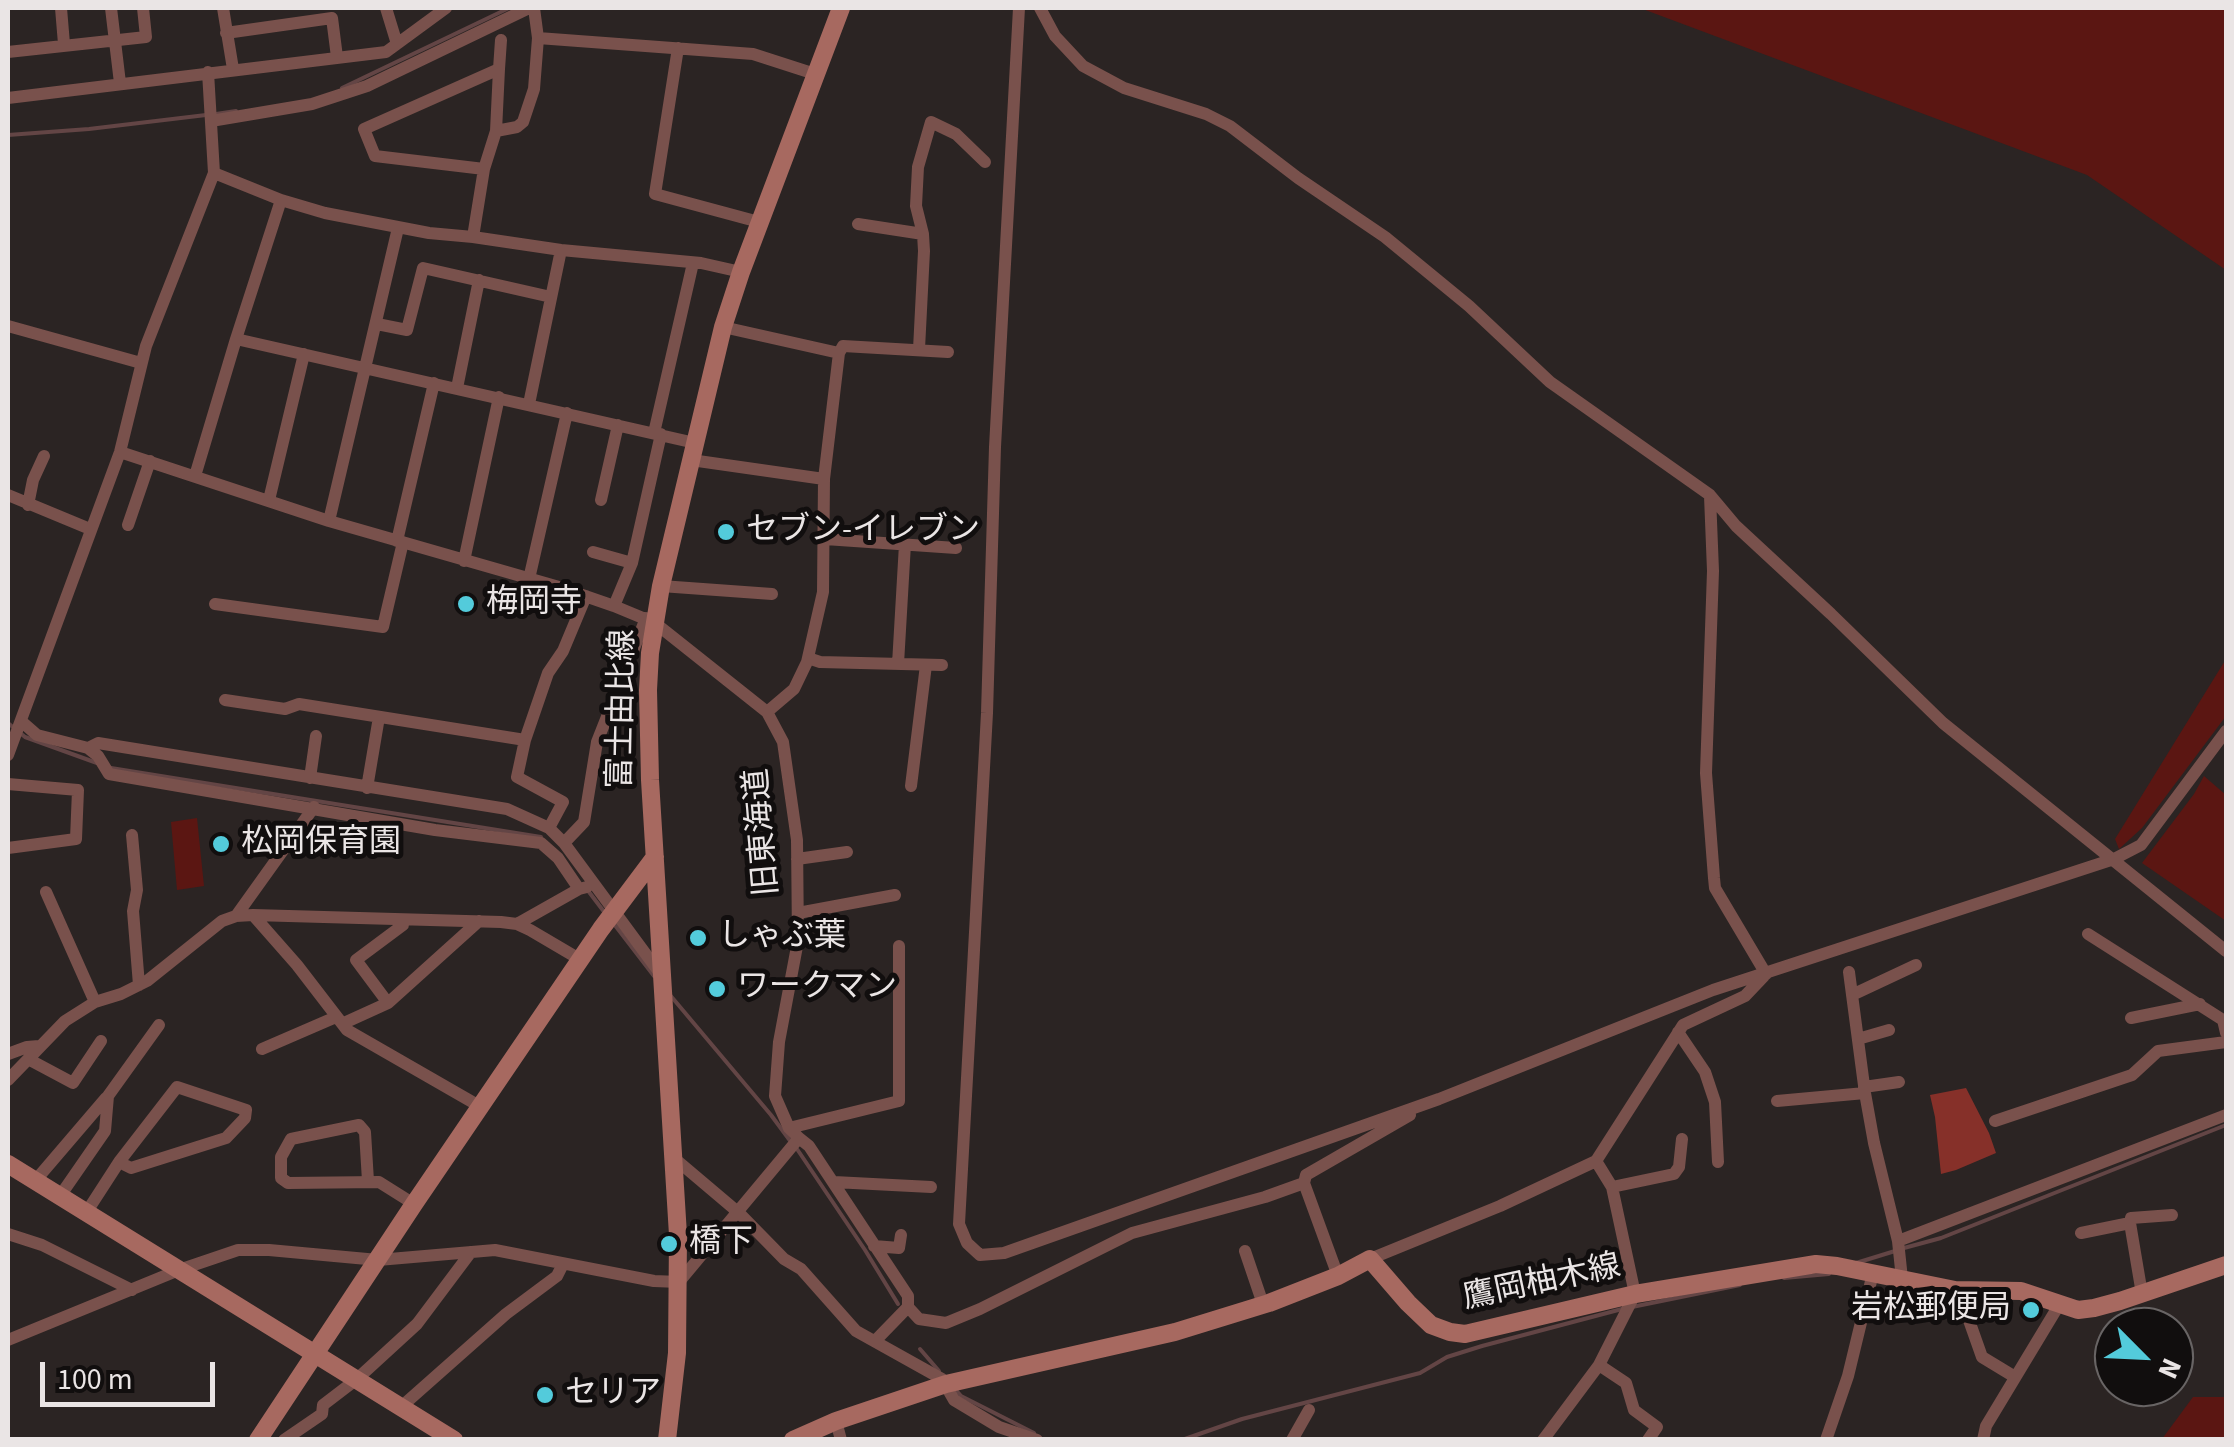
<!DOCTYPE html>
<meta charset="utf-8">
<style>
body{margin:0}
#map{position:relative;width:2234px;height:1447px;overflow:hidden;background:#2b2423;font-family:"Source Sans 3",sans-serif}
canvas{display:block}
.frame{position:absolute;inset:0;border:10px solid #eae5e5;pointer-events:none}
.north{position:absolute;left:2094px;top:1307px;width:100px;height:100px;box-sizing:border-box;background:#110e0e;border:2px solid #686464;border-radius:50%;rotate:114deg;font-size:28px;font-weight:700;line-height:40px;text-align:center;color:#eae5e5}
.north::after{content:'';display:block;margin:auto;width:35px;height:45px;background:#53cbdb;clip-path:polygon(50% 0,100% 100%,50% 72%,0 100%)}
.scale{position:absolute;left:40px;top:1362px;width:175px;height:45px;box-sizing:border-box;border:5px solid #eae5e5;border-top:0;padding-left:12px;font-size:30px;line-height:35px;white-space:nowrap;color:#eae5e5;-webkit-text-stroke:8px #110e0e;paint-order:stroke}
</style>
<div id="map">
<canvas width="2234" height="1447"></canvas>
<div class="frame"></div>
<div class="north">N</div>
<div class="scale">100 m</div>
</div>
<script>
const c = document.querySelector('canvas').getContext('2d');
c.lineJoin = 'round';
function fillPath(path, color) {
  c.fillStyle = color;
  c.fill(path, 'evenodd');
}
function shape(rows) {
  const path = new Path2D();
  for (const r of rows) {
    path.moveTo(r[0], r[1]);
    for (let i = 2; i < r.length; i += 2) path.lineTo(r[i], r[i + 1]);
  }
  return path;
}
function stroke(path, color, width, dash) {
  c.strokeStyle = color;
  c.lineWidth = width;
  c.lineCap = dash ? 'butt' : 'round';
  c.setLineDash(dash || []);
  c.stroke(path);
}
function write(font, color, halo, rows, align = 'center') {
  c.font = font + ' "Source Sans 3","Noto Sans JP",sans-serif';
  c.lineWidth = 10;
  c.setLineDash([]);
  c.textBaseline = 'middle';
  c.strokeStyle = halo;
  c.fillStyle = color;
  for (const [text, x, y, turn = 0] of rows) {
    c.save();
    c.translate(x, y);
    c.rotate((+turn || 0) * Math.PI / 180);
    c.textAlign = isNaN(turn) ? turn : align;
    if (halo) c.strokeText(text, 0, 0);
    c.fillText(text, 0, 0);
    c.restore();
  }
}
fillPath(shape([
 [1640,8,2226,8,2226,270,2087,175],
 [2226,659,2226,716,2142,828,2119,849,2115,839],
 [2204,776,2226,795,2226,921,2142,863,2194,794],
 [197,818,204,886,177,890,171,822],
 [2193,1397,2226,1397,2226,1439,2162,1439]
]), '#5b1612');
fillPath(shape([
 [1966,1088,1989,1133,1996,1153,1956,1170,1941,1174,1935,1117,1930,1095]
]), '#863029');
stroke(shape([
 [342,88,509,8],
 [216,114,236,111],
 [8,135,89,129,206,115],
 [8,723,25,737,97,763],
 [111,768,541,837],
 [589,892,605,913],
 [614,924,654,976],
 [670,995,771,1115,791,1142],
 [797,1149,865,1250,898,1304],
 [1904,1248,1941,1238,2226,1125],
 [1856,1263,1895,1251],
 [1784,1278,1829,1274],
 [1632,1307,1740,1285],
 [920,1349,939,1371],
 [955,1389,961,1396,1034,1433],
 [1182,1440,1242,1419,1420,1373,1447,1357,1482,1346,1622,1309]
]), '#634545', 4);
stroke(shape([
 [61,8,64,44],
 [111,8,120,83],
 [223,8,233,69],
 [386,8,397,44],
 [534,8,538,38,753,54,815,74],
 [1019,8,995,447,987,713,959,1224,967,1243,980,1255,1004,1253,1439,1099,1713,990,2114,859,2141,845,2226,731],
 [1040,8,1055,36,1083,66,1124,88,1206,114,1230,126,1298,178,1385,237,1469,306,1550,382,1710,495,1736,526,1831,614,1943,723,2226,951],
 [226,33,332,18,337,57],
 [678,48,655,194,759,222],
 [8,52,146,37,143,8],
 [499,69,501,40],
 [8,98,386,52,446,8],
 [211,121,312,104,367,86,529,8],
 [484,169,375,156,364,129,499,69,496,131],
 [214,173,281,200,325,213,429,233,473,237,561,250,701,263,741,272],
 [281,200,236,339,695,443],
 [858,224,923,234],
 [473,237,484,169,496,131,517,127,523,122,534,89,538,38],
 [377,324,407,330,423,268,551,297],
 [8,326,141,363],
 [723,327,839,353,843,346,948,352],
 [919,349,924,251,923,234,916,206,918,167,931,122,956,134,985,162],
 [457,388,479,280],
 [529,404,561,250],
 [654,433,693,263],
 [691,460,824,479],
 [195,476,236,339],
 [8,495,90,529],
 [1710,496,1713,571,1706,773,1714,878,1715,888,1766,974],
 [269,500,304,354],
 [601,500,618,425],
 [28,505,33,480,44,456],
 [329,521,398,228],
 [128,525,150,461],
 [825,539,956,548],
 [397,541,434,383],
 [593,552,632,563],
 [464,561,499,397],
 [529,579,567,413],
 [661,586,772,594],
 [215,604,383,627,403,542],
 [614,606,632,563,661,434],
 [808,658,820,662,942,665],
 [898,664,905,544],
 [225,700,285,709,299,704,525,740],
 [767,712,794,689,807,662,823,592,824,479,839,353],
 [21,721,37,735,88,748,98,756,109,774,435,830,541,843,558,858,579,889],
 [88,748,98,743,507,809,549,828,564,843,662,976],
 [8,755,120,452,146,346,214,173,208,72],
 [310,778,316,736],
 [8,784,78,790,76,839,8,848],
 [911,786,926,665],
 [367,788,379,717],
 [549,828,563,802,517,777,525,740,548,673,563,651,586,596],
 [132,835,137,890,133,911,139,985],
 [564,843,584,822,597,742,646,618],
 [797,859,847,852],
 [46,892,95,1002],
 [798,913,895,895],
 [253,915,501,922,517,924,530,930,581,960],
 [236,916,314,807],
 [517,924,579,889,587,887],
 [2088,934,2223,1020,2226,1033],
 [1849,972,1865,1093,1874,1143,1898,1241,1902,1279],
 [1852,995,1916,965],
 [388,1003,356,960,403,925,403,920],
 [2131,1018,2200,1004],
 [344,1023,388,1003,479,921],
 [1678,1032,1705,1072,1715,1102,1718,1162],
 [1858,1039,1889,1030],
 [262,1049,336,1017],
 [8,1054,27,1047,39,1046],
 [28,1059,73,1083,101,1041],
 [8,1080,65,1021,95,1002,121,994,147,981,222,921,236,916,253,915,297,965,347,1030,481,1107],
 [1864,1087,1899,1082],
 [1777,1101,1865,1093],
 [1995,1121,2132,1075,2158,1051,2226,1042],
 [789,1128,899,1101,899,946],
 [799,1138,809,1146,908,1296,908,1307,875,1341],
 [674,1158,739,1213,784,1259,801,1269,856,1331,942,1379,954,1400,999,1427,1037,1440],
 [35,1181,106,1098],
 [368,1181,365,1132,359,1125,291,1139,281,1157,281,1178,288,1183,379,1182,414,1204],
 [834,1182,931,1187],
 [1612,1187,1674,1174,1679,1167,1682,1139],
 [60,1196,105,1131,108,1096,159,1025],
 [86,1213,119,1162,177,1087,246,1110,245,1118,226,1138,131,1168,119,1162],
 [2130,1223,2142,1294],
 [2081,1233,2130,1223,2131,1218,2172,1215],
 [8,1234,42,1245,132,1290],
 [1898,1241,2226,1115],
 [874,1246,899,1248,901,1235],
 [1245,1251,1263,1304],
 [1370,1259,1500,1206,1596,1161,1683,1025,1745,996,1764,976],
 [1338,1276,1304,1183,1306,1175,1410,1115],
 [1955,1290,1965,1309,1982,1357,2015,1377],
 [908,1307,919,1319,946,1323,980,1309,1132,1233,1265,1197,1304,1183],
 [8,1340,179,1270,238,1250,269,1250,378,1260,495,1250,654,1281,679,1282,799,1138,789,1128,775,1096,779,1042,798,941,797,840,783,742,767,712,655,623,614,606,559,587,329,521,120,452],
 [1599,1365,1626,1383,1634,1410,1657,1427,1648,1440],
 [401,1407,506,1314,557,1276,563,1264],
 [836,1421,841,1440],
 [284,1440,322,1414,323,1405,357,1379,417,1324,471,1252],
 [1292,1440,1309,1410],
 [1543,1440,1599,1365,1635,1294,1612,1187,1596,1161],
 [1826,1440,1848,1376,1873,1273],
 [1983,1440,1986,1426,2059,1305]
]), '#79514c', 12);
stroke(shape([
 [8,1164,454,1440],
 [258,1440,414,1204,601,929,655,857],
 [667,1440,677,1353,678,1235,650,780,648,690,650,653,661,586,723,327,741,272,841,8],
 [793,1440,836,1421,946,1384,1175,1332,1269,1303,1338,1276,1370,1259,1408,1303,1431,1325,1450,1332,1465,1334,1635,1294,1816,1264,1837,1266,1955,1290,2021,1291,2078,1310,2094,1308,2120,1301,2226,1265]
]), '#a76960', 18);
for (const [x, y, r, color] of [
 [726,532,10,"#53cbdb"],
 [466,604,10,"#53cbdb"],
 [221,844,10,"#53cbdb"],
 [698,938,10,"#53cbdb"],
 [717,989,10,"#53cbdb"],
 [669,1244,10,"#53cbdb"],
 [2031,1310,10,"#53cbdb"],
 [545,1395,10,"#53cbdb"]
]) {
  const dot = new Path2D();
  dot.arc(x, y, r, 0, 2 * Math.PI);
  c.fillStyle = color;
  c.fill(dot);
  stroke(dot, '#110e0e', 4);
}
write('32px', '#eae5e5', '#110e0e', [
 ["セブン-イレブン",746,532],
 ["梅岡寺",486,604],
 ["松岡保育園",241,844],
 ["しゃぶ葉",718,938],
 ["ワークマン",737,989],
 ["橋下",689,1244],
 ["岩松郵便局",2011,1310,"right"],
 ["セリア",565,1395]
], 'left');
write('32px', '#eae5e5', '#110e0e', [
 ["富士由比線",624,709,-89],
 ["旧東海道",764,832,-95],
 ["鷹岡柚木線",1542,1284,-12]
]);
</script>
